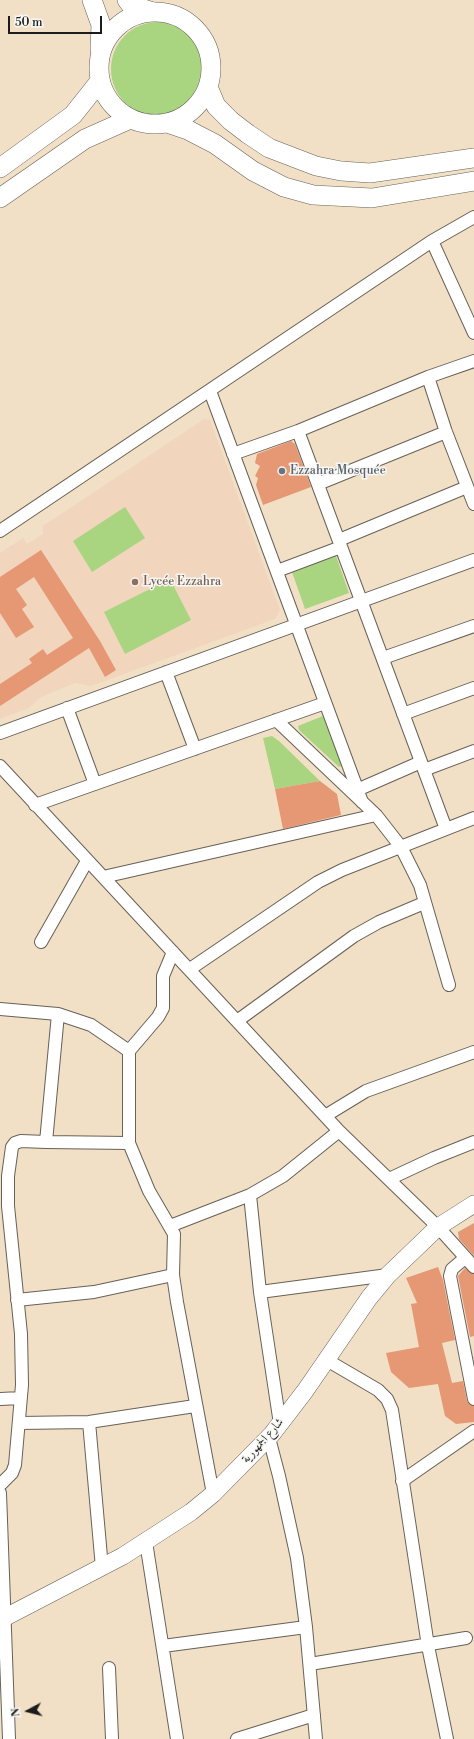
<!DOCTYPE html>
<meta charset="utf-8">
<style>
body{margin:0}
#map{position:relative;width:474px;height:1739px;overflow:hidden;background:#f1e0c5;font-family:"Libre Bodoni",serif}
canvas{display:block}
.north{position:absolute;left:8px;top:1691px;width:40px;height:40px;-webkit-text-stroke:3px #f6f6f2;paint-order:stroke;rotate:263deg;font-size:11px;font-weight:700;line-height:16px;text-align:center;color:#1c1c1c}
.north::after{content:'';display:block;margin:auto;width:14px;height:18px;background:#1c1c1c;clip-path:polygon(50% 0,100% 100%,50% 72%,0 100%)}
.scale{position:absolute;left:8px;top:16px;width:94px;height:18px;box-sizing:border-box;border:2px solid #1c1c1c;border-top:0;padding-left:5px;font-size:12px;line-height:14px;white-space:nowrap;color:#1c1c1c;-webkit-text-stroke:3px #f6f6f2;paint-order:stroke}
</style>
<div id="map">
<canvas width="474" height="1739"></canvas>
<div class="north">N</div>
<div class="scale">50 m</div>
</div>
<script>
const c = document.querySelector('canvas').getContext('2d');
c.lineJoin = 'round';
function fillPath(path, color) {
  c.fillStyle = color;
  c.fill(path, 'evenodd');
}
function shape(rows) {
  const path = new Path2D();
  for (const r of rows) {
    if (r.length === 3) {
      path.moveTo(r[0] + r[2], r[1]);
      path.arc(r[0], r[1], r[2], 0, 2 * Math.PI);
      continue;
    }
    path.moveTo(r[0], r[1]);
    for (let i = 2; i < r.length; i += 2) path.lineTo(r[i], r[i + 1]);
  }
  return path;
}
function stroke(path, color, width, dash) {
  c.strokeStyle = color;
  c.lineWidth = width;
  c.lineCap = dash ? 'butt' : 'round';
  c.setLineDash(dash || []);
  c.stroke(path);
}
function write(font, color, halo, rows, align = 'center') {
  c.font = font + ' "Libre Bodoni",Amiri,serif';
  c.lineWidth = 3;
  c.setLineDash([]);
  c.textBaseline = 'middle';
  c.strokeStyle = halo;
  c.fillStyle = color;
  for (const [text, x, y, turn = 0] of rows) {
    c.save();
    c.translate(x, y);
    c.rotate((+turn || 0) * Math.PI / 180);
    c.textAlign = isNaN(turn) ? turn : align;
    if (halo) c.strokeText(text, 0, 0);
    c.fillText(text, 0, 0);
    c.restore();
  }
}
fillPath(shape([
 [204,419,210,420,280,610,275,619,91,686,75,683,41,697,29,708,0,719,0,553,23,538,27,544,43,534,43,526]
]), '#f1d5bd');
fillPath(shape([
 [158,69,47],
 [125,507,145,538,92,572,73,541],
 [336,556,349,593,305,609,292,572],
 [170,579,191,620,125,654,104,612],
 [323,716,342,766,339,767,299,730,298,726],
 [272,736,279,741,320,781,275,789,263,738]
]), '#a9d480');
fillPath(shape([
 [291,441,295,444,311,487,263,505,256,485,258,478,255,476,260,466,255,463,257,454],
 [41,550,100,641,116,670,105,677,89,648,0,706,0,684,32,663,29,659,43,649,47,655,73,638,34,577,16,589,27,605,22,609,34,627,16,638,0,613,0,577],
 [320,781,337,794,341,815,283,829,275,789],
 [474,1223,474,1256,459,1239,458,1232],
 [438,1267,443,1280,455,1340,442,1343,452,1383,463,1381,467,1401,469,1404,474,1406,474,1422,456,1424,445,1416,438,1384,409,1388,391,1372,386,1353,419,1347,411,1304,417,1303,406,1278],
 [465,1268,474,1274,474,1336,470,1337,458,1276]
]), '#e59873');
const street = shape([
 [432,241,474,333],
 [428,377,446,432,474,504],
 [210,391,362,802],
 [298,431,446,829],
 [233,454,298,431,428,377,474,361],
 [318,484,446,432],
 [0,531,432,241,474,217],
 [339,540,467,487],
 [277,571,341,547],
 [383,658,474,626],
 [166,672,195,749],
 [67,708,95,784],
 [403,714,474,688],
 [276,720,376,815,401,847,420,885,449,985],
 [0,733,474,560],
 [0,766,339,1131,438,1227,474,1267],
 [424,770,474,751],
 [357,790,421,762],
 [35,805,325,703],
 [103,877,376,815],
 [41,942,87,861],
 [173,952,163,976,163,1008,158,1017,129,1051,129,1143,149,1191,174,1234,173,1275,177,1302,213,1494],
 [190,969,318,882,342,870,474,818],
 [0,1009,58,1014,46,1142,21,1141,15,1143,12,1147,8,1176,8,1206,21,1334,22,1385,15,1465,12,1473,0,1485],
 [58,1014,91,1025,129,1051],
 [237,1021,354,936,379,922,424,903],
 [325,1116,366,1091,474,1052],
 [46,1142,129,1143],
 [389,1179,434,1158,474,1142],
 [170,1226,250,1195],
 [465,1258,452,1269,450,1276,474,1399],
 [260,1292,388,1275],
 [17,1300,94,1292,173,1275],
 [325,1359,378,1390,387,1399,392,1410,428,1646,447,1739],
 [0,1399,21,1398],
 [89,1422,102,1568],
 [19,1423,89,1422,195,1406],
 [280,1424,260,1292,250,1195,283,1176,339,1131],
 [269,1438,279,1476,297,1558,306,1627,316,1739],
 [402,1481,474,1431],
 [0,1493,9,1739],
 [146,1542,177,1739],
 [163,1646,306,1627],
 [310,1664,466,1638],
 [109,1668,112,1739],
 [237,1739,314,1715]
]);
const secondary = shape([
 [0,1620,123,1556,191,1512,213,1494,272,1434,305,1391,369,1298,388,1275,438,1227,474,1204]
]);
const primary = shape([
 [92,0,101,25,100,49],
 [127,0,131,5,153,12],
 [155,68,56],
 [208,87,216,106,231,121,248,134,269,148,316,166,341,171,370,173,474,158],
 [167,123,188,130,215,144,253,171,284,187,313,195,372,198,474,181],
 [0,168,73,115,100,81],
 [0,198,85,139,130,119]
]);
stroke(street, '#676157', 14);
stroke(secondary, '#676157', 18);
stroke(primary, '#676157', 20);
stroke(street, '#fff', 12);
stroke(secondary, '#fff', 17);
stroke(primary, '#fff', 19);
for (const [x, y, r, color] of [
 [282,471,4,"#6b7280"],
 [135,582,4,"#8d6e63"]
]) {
  const dot = new Path2D();
  dot.arc(x, y, r, 0, 2 * Math.PI);
  c.fillStyle = color;
  c.fill(dot);
  stroke(dot, '#f6f6f2', 1.5);
}
write('12px', '#5b616d', '#f6f6f2', [
 ["Ezzahra Mosquée",290,471]
], 'left');
write('12px', '#785e54', '#f6f6f2', [
 ["Lycée Ezzahra",143,582]
], 'left');
write('12px', '#1c1c1c', '#f6f6f2', [
 ["شارع الجمهورية",263,1441,-48]
]);
</script>
